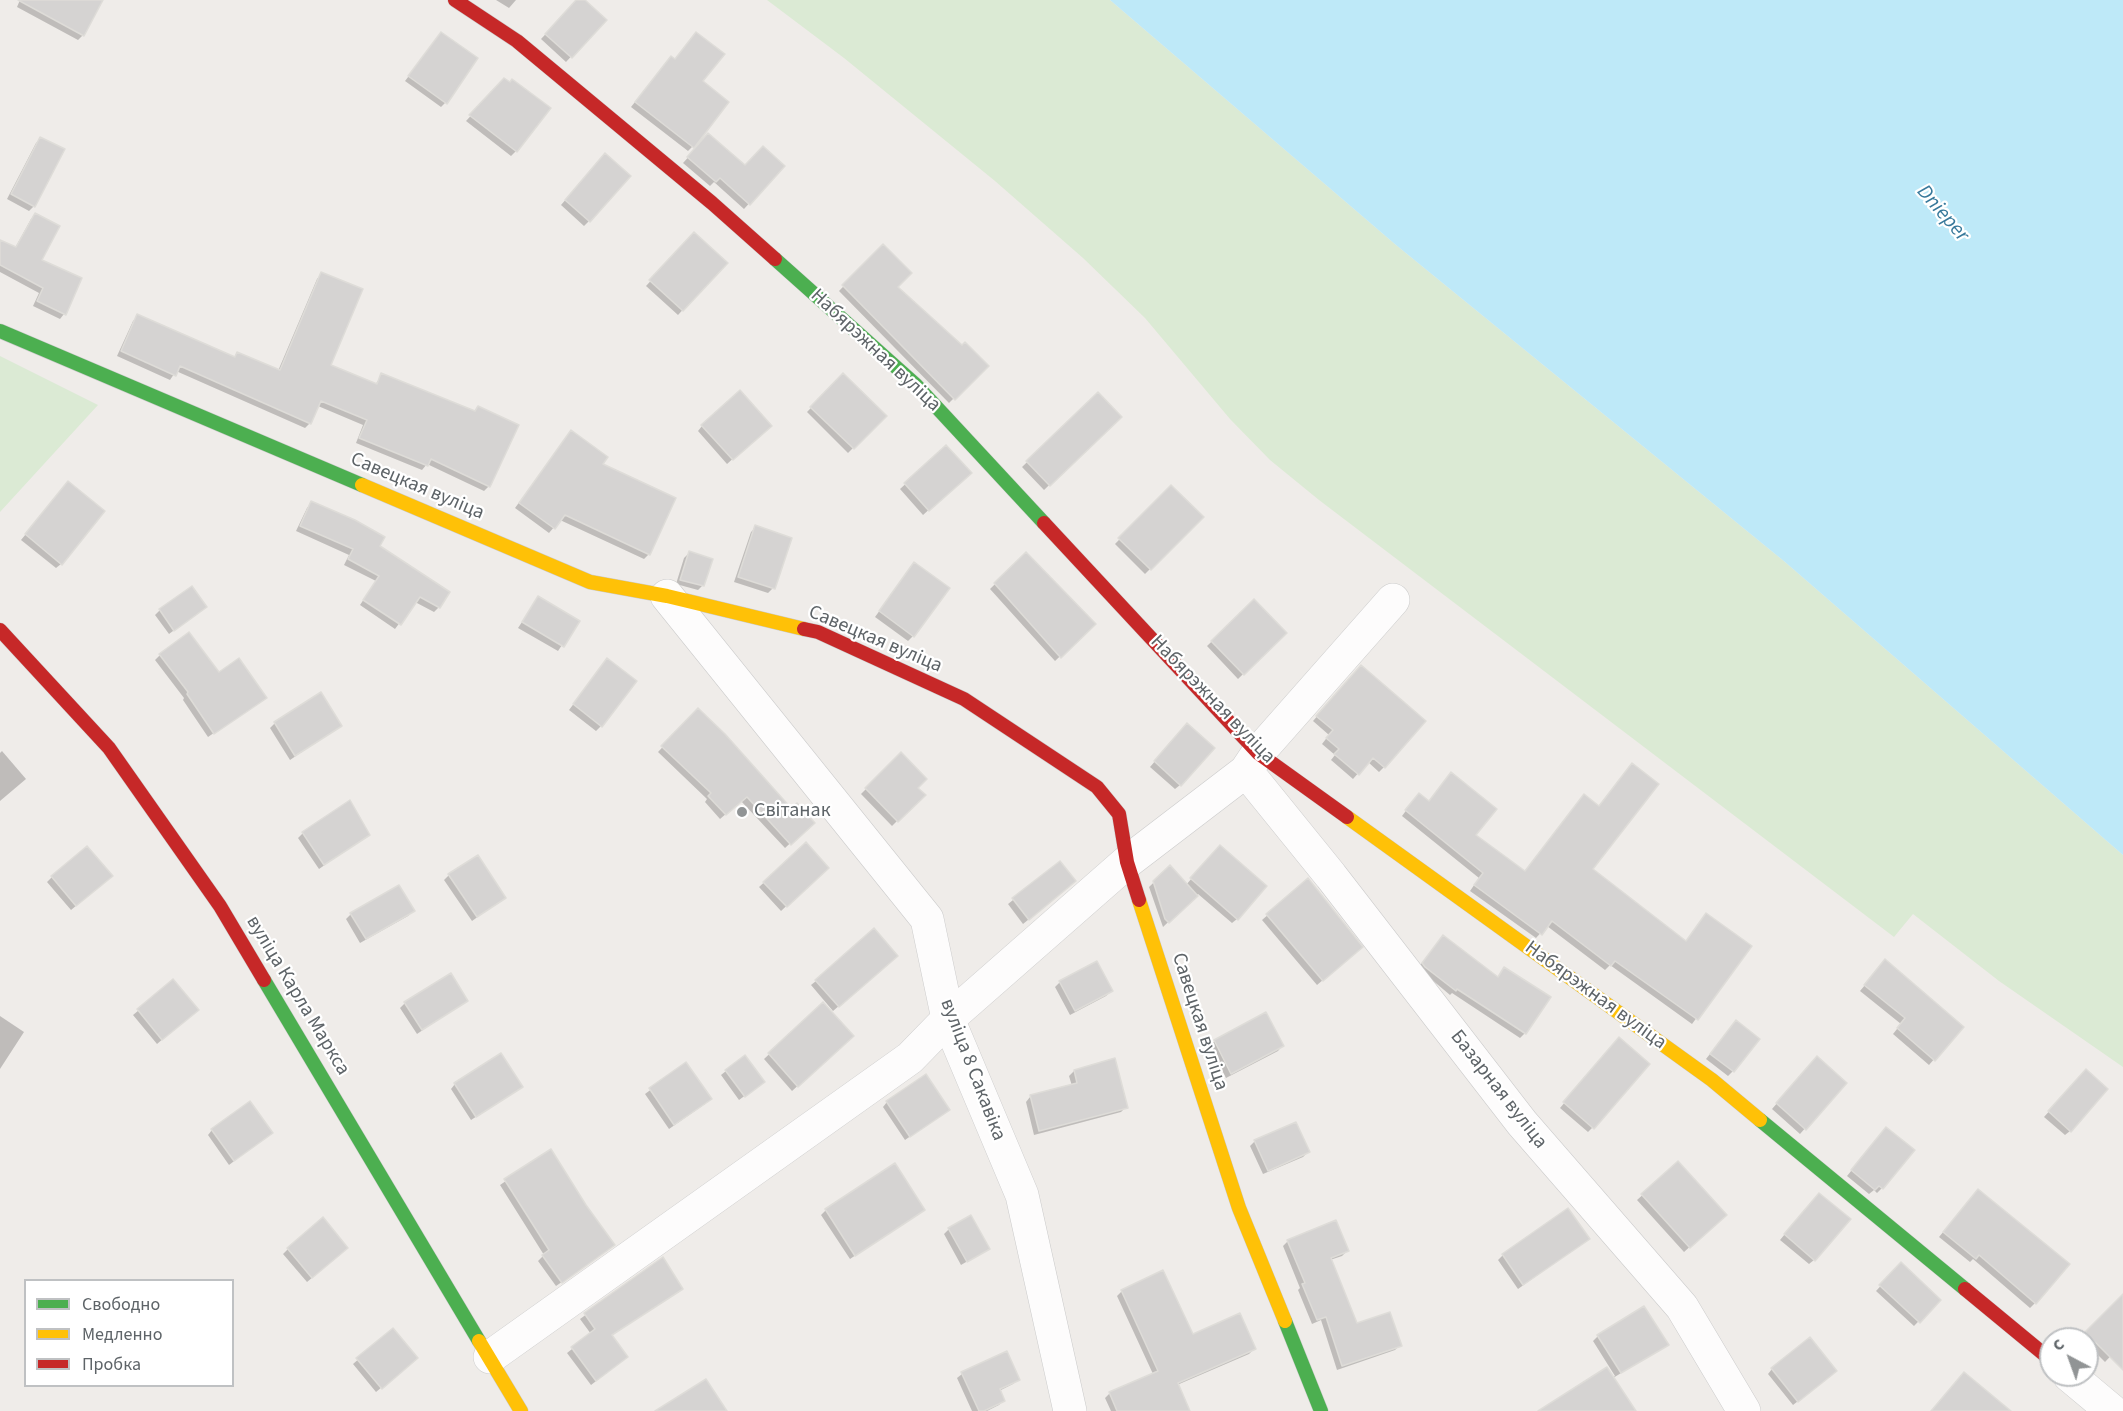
<!DOCTYPE html>
<meta charset="utf-8">
<style>
body{margin:0}
#map{position:relative;width:2123px;height:1411px;overflow:hidden;background:#efece9;font-family:"Source Sans 3",sans-serif}
canvas{display:block}
.legend{position:absolute;left:24px;top:1279px;width:210px;height:108px;box-sizing:border-box;background:#fff;border:2px solid #bfc1c3;margin:0;padding:8px 10px;list-style:none;font-size:18px;color:#5e6468}
.legend li{display:flex;align-items:center;gap:12px;height:30px}
.legend b{width:30px;border:2px solid #bfc1c3}
.north{position:absolute;left:2039px;top:1327px;width:60px;height:60px;box-sizing:border-box;background:#fff;border:2px solid #bfc1c3;border-radius:50%;rotate:319deg;font-size:16px;font-weight:700;line-height:24px;text-align:center;color:#5e6468}
.north::after{content:'';display:block;margin:auto;width:21px;height:27px;background:#919495;clip-path:polygon(50% 0,100% 100%,50% 72%,0 100%)}
</style>
<div id="map">
<canvas width="2123" height="1411"></canvas>
<ul class="legend">
<li><b style="height:8px;background:#4caf50"></b>Свободно</li>
<li><b style="height:8px;background:#ffc107"></b>Медленно</li>
<li><b style="height:8px;background:#c62828"></b>Пробка</li>
</ul>
<div class="north">С</div>
</div>
<script>
const c = document.querySelector('canvas').getContext('2d');
c.lineJoin = 'round';
function fillPath(path, color) {
  c.fillStyle = color;
  c.fill(path, 'evenodd');
}
function shape(rows) {
  const path = new Path2D();
  for (const r of rows) {
    path.moveTo(r[0], r[1]);
    for (let i = 2; i < r.length; i += 2) path.lineTo(r[i], r[i + 1]);
  }
  return path;
}
function stroke(path, color, width, dash) {
  c.strokeStyle = color;
  c.lineWidth = width;
  c.lineCap = dash ? 'butt' : 'round';
  c.setLineDash(dash || []);
  c.stroke(path);
}
function write(font, color, halo, rows, align = 'center') {
  c.font = font + ' "Source Sans 3",sans-serif';
  c.lineWidth = 4.5;
  c.setLineDash([]);
  c.textBaseline = 'middle';
  c.strokeStyle = halo;
  c.fillStyle = color;
  for (const [text, x, y, turn = 0] of rows) {
    c.save();
    c.translate(x, y);
    c.rotate((+turn || 0) * Math.PI / 180);
    c.textAlign = isNaN(turn) ? turn : align;
    if (halo) c.strokeText(text, 0, 0);
    c.fillText(text, 0, 0);
    c.restore();
  }
}
fillPath(shape([
 [767,0,1110,0,1396,245,1785,562,2123,855,2123,1067,1999,981,1913,914,1894,937,1319,500,1270,460,1230,419,1145,318,1083,258,995,181,844,58],
 [0,356,98,405,0,512]
]), '#dbead4');
fillPath(shape([
 [1110,0,2123,0,2123,855,1785,562,1396,245]
]), '#bee9f8');
fillPath(shape([
 [20,0,92,0,83,35,78,40,17,7],
 [496,0,516,0,509,8],
 [578,0,583,0,605,20,566,62,541,39],
 [441,34,445,103,441,107,405,81],
 [666,63,701,82,692,147,688,151,631,107],
 [504,80,510,83,516,151,511,156,466,121],
 [41,139,34,206,29,211,7,199,36,143],
 [704,140,745,167,783,166,744,209,714,182,710,186,683,163],
 [600,160,589,221,584,226,561,205],
 [36,214,40,260,64,314,60,319,33,306,39,293,0,272,0,241,15,248,31,219],
 [694,234,726,263,678,315,646,286],
 [883,246,896,287,962,347,986,366,949,403,839,291],
 [321,274,329,366,375,385,382,375,473,412,478,407,489,486,484,491,427,464,422,470,356,443,363,425,318,406,310,423,305,428,176,371,170,380,117,356,133,321,138,316,233,358,237,353,278,371,317,279],
 [843,375,885,416,848,453,807,412],
 [1098,394,1120,417,1044,490,1022,467],
 [702,426,765,430,727,464,698,431],
 [567,437,649,554,644,559,560,520,549,533,515,508],
 [946,447,965,477,923,515,900,489],
 [1171,487,1202,517,1145,574,1115,544],
 [64,488,61,564,56,568,21,540],
 [311,503,378,546,439,607,434,612,415,602,395,629,360,605,376,581,344,565,349,555,296,531,307,508],
 [756,527,773,588,768,593,734,582,751,532],
 [689,553,703,585,698,590,676,584,684,558],
 [1026,554,1094,624,1055,661,990,589],
 [910,569,913,636,908,641,875,617],
 [538,598,578,621,558,651,518,628],
 [1254,601,1285,633,1238,679,1207,646],
 [205,607,169,634,155,615,160,610],
 [160,655,265,698,208,737,183,700,184,698,155,660],
 [603,665,601,726,596,731,569,710],
 [1356,672,1384,767,1379,772,1368,762,1353,779,1331,760,1335,755,1322,744,1329,735,1313,721],
 [698,710,791,810,813,822,785,848,741,801,720,819,705,802,707,799,658,752],
 [275,723,340,726,290,760,270,728],
 [1182,730,1180,785,1175,789,1150,767],
 [2,751,26,779,0,801,0,753],
 [901,754,916,788,923,795,892,826,861,794],
 [1627,770,1591,869,1685,942,1750,946,1692,1024,1610,965,1605,970,1547,926,1536,938,1470,891,1479,878,1402,816,1414,800,1474,836,1524,872,1579,801,1598,807],
 [303,833,368,835,319,869,298,838],
 [805,845,827,868,781,911,759,887],
 [1215,851,1237,919,1232,923,1198,894,1163,927,1149,887,1170,867,1186,885],
 [1060,863,1070,886,1023,924,1008,904],
 [449,875,504,898,472,921,444,880],
 [52,877,106,881,71,910,47,882],
 [1308,880,1356,952,1317,985,1262,920],
 [413,911,408,916,360,943,346,919,351,914],
 [1438,942,1497,978,1504,969,1525,1033,1520,1038,1452,993,1450,995,1418,968],
 [891,961,833,1011,811,985,816,981],
 [1881,966,1962,1027,1929,1065,1893,1034,1901,1024,1860,991],
 [173,982,192,1014,157,1044,133,1015],
 [1060,982,1111,991,1106,996,1070,1015,1055,987],
 [466,1001,417,1034,400,1008,405,1003],
 [823,1004,847,1041,792,1091,764,1059],
 [0,1016,24,1032,0,1069],
 [1731,1027,1733,1071,1728,1076,1706,1059],
 [1215,1041,1282,1046,1278,1051,1226,1078,1210,1046],
 [1614,1044,1592,1128,1588,1132,1560,1108],
 [1812,1063,1845,1083,1800,1134,1772,1109],
 [685,1064,705,1104,669,1129,645,1094],
 [726,1071,758,1086,739,1100,721,1075],
 [1074,1071,1126,1107,1121,1112,1034,1135,1026,1102,1030,1097,1072,1086,1069,1076],
 [2081,1076,2070,1131,2065,1135,2044,1117],
 [455,1084,516,1091,471,1120,451,1089],
 [887,1102,948,1110,905,1140,883,1107],
 [212,1130,271,1133,229,1165,208,1135],
 [1882,1133,1882,1188,1877,1193,1874,1190,1869,1194,1847,1176],
 [1255,1141,1308,1152,1303,1157,1263,1174,1250,1146],
 [550,1151,608,1250,556,1286,538,1261,544,1255,500,1185],
 [1678,1163,1725,1215,1684,1252,1637,1200],
 [1973,1196,2035,1303,2030,1308,1973,1259,1970,1262,1939,1237],
 [1814,1199,1814,1260,1809,1264,1780,1240],
 [826,1210,923,1210,850,1259,821,1215],
 [949,1229,988,1249,961,1265,944,1234],
 [1588,1239,1518,1289,1498,1260,1503,1255],
 [1288,1241,1347,1251,1342,1256,1330,1260,1356,1325,1400,1345,1395,1350,1337,1370,1321,1320,1312,1324,1298,1290,1300,1288,1283,1246],
 [288,1249,342,1253,307,1282,283,1254],
 [663,1259,676,1293,611,1336,621,1362,591,1385,567,1353,591,1334,580,1319],
 [1901,1264,1939,1300,1914,1326,1876,1291],
 [1122,1291,1192,1336,1254,1349,1249,1354,1177,1385,1188,1411,1111,1411,1105,1398,1110,1393,1153,1374,1117,1296],
 [2123,1296,2123,1343,2105,1362,2087,1344,2087,1339,2081,1338],
 [392,1330,411,1363,376,1392,353,1364],
 [1598,1336,1667,1345,1613,1378,1620,1411,1556,1411,1615,1376,1593,1341],
 [1772,1369,1830,1376,1793,1405,1768,1374],
 [962,1374,1018,1379,1013,1384,999,1391,1003,1401,999,1405,987,1411,972,1411,957,1378]
]), '#0003');
const building = shape([
 [18,0,103,0,84,36,18,0],
 [576,0,585,0,607,20,572,58,545,34,576,0],
 [441,32,478,58,447,104,408,76,441,32],
 [696,32,725,54,703,81,729,102,694,148,635,102,671,56,675,59,696,32],
 [504,78,510,82,512,79,551,108,517,152,469,115,504,78],
 [708,133,745,165,763,146,785,166,750,205,720,178,716,182,687,157,708,133],
 [40,137,65,149,35,207,11,194,40,137],
 [605,153,631,176,590,222,565,200,605,153],
 [35,213,60,226,42,260,82,278,66,315,37,301,43,288,0,265,0,240,16,247,35,213],
 [694,232,728,263,683,311,649,280,694,232],
 [883,244,912,273,898,287,962,345,965,342,989,366,955,400,842,285,883,244],
 [321,272,363,289,331,365,377,384,381,373,475,411,478,406,519,425,490,487,431,459,428,466,359,438,367,420,321,401,311,424,180,366,176,376,121,351,137,314,235,357,237,352,280,370,321,272],
 [843,373,887,416,854,449,810,407,843,373],
 [740,390,772,426,733,460,701,425,740,390],
 [1098,392,1122,417,1050,486,1026,461,1098,392],
 [571,430,608,457,603,464,676,498,650,555,565,515,555,529,519,503,571,430],
 [946,445,972,473,929,511,904,483,946,445],
 [68,481,105,511,62,565,25,534,68,481],
 [1171,485,1204,517,1151,570,1118,538,1171,485],
 [311,501,355,520,385,537,380,546,450,592,440,608,420,597,401,625,363,600,379,576,348,559,353,549,300,526,311,501],
 [755,525,792,538,775,589,738,577,755,525],
 [689,551,713,559,704,586,680,580,689,551],
 [1026,552,1096,624,1061,658,994,583,1026,552],
 [914,562,950,588,914,637,879,611,914,562],
 [192,586,207,607,174,631,159,609,192,586],
 [538,596,580,621,564,647,522,622,538,596],
 [1254,599,1287,633,1244,675,1211,641,1254,599],
 [189,632,219,672,239,658,267,698,214,734,187,694,188,692,159,654,189,632],
 [607,658,637,681,602,727,573,704,607,658],
 [1361,665,1426,721,1385,768,1373,758,1359,775,1334,754,1339,749,1326,738,1333,730,1316,716,1361,665],
 [321,692,342,726,295,756,274,722,321,692],
 [698,708,725,734,791,808,797,803,815,823,791,845,747,797,726,815,708,796,711,793,661,746,698,708],
 [1187,723,1215,748,1181,786,1154,761,1187,723],
 [901,752,927,779,918,788,926,795,898,822,865,788,901,752],
 [1632,763,1659,784,1593,869,1686,941,1706,913,1752,946,1698,1020,1615,961,1611,966,1552,921,1542,935,1474,885,1483,873,1405,810,1419,793,1429,801,1451,772,1497,809,1476,835,1525,871,1584,794,1599,806,1632,763],
 [350,800,370,835,324,865,302,832,350,800],
 [806,842,829,868,787,907,763,882,806,842],
 [1220,845,1267,886,1238,920,1190,878,1220,845],
 [87,846,113,876,76,906,51,876,87,846],
 [478,855,506,898,477,917,448,874,478,855],
 [1060,861,1076,881,1029,920,1012,898,1060,861],
 [1170,865,1198,896,1169,923,1165,919,1153,881,1170,865],
 [1308,878,1363,947,1323,981,1266,914,1308,878],
 [399,885,415,911,366,939,350,913,399,885],
 [874,928,898,956,839,1007,815,980,874,928],
 [1443,935,1498,977,1504,967,1551,997,1526,1034,1457,989,1456,991,1425,967,1422,963,1443,935],
 [1885,959,1964,1027,1935,1061,1897,1028,1905,1018,1864,985,1885,959],
 [1097,961,1113,991,1075,1011,1059,981,1097,961],
 [451,973,468,1001,422,1030,404,1002,451,973],
 [173,979,199,1010,162,1040,137,1009,173,979],
 [823,1002,854,1036,798,1087,768,1053,823,1002],
 [1266,1012,1284,1046,1231,1074,1214,1040,1266,1012],
 [1736,1020,1760,1039,1734,1072,1710,1054,1736,1020],
 [1619,1037,1650,1064,1594,1129,1563,1102,1619,1037],
 [501,1053,523,1087,476,1117,454,1083,501,1053],
 [745,1055,765,1082,745,1097,725,1070,745,1055],
 [1817,1056,1847,1083,1806,1130,1776,1103,1817,1056],
 [1115,1058,1128,1108,1039,1131,1030,1095,1077,1083,1074,1070,1115,1058],
 [686,1062,712,1099,674,1125,649,1088,686,1062],
 [2086,1069,2108,1089,2071,1132,2048,1111,2086,1069],
 [926,1074,950,1110,910,1137,886,1101,926,1074],
 [250,1101,273,1133,234,1161,211,1129,250,1101],
 [1296,1122,1310,1152,1268,1171,1254,1140,1296,1122],
 [1886,1127,1915,1150,1883,1189,1879,1186,1875,1190,1851,1170,1886,1127],
 [551,1149,586,1205,615,1245,562,1283,542,1255,549,1250,504,1179,551,1149],
 [1678,1161,1727,1215,1690,1248,1641,1194,1678,1161],
 [895,1163,925,1210,855,1256,825,1209,895,1163],
 [1978,1189,2070,1264,2036,1304,1979,1255,1976,1259,1943,1232,1978,1189],
 [1819,1193,1851,1219,1815,1261,1784,1234,1819,1193],
 [1568,1208,1590,1239,1523,1285,1502,1254,1568,1208],
 [971,1215,990,1249,967,1262,948,1228,971,1215],
 [323,1217,348,1248,312,1278,287,1248,323,1217],
 [1336,1220,1349,1251,1331,1258,1357,1323,1390,1312,1402,1346,1342,1366,1326,1317,1317,1320,1302,1284,1305,1283,1287,1240,1336,1220],
 [663,1257,683,1289,612,1335,628,1357,596,1381,571,1347,595,1329,584,1313,663,1257],
 [1901,1262,1941,1300,1920,1323,1879,1285,1901,1262],
 [1163,1270,1193,1334,1240,1313,1256,1349,1178,1383,1190,1411,1117,1411,1109,1392,1158,1371,1121,1290,1163,1270],
 [2123,1294,2123,1370,2085,1332,2123,1294],
 [1644,1306,1669,1345,1621,1373,1597,1335,1644,1306],
 [393,1328,418,1358,382,1389,356,1358,393,1328],
 [1810,1337,1837,1371,1798,1402,1771,1368,1810,1337],
 [1007,1351,1020,1380,1000,1389,1005,1401,984,1411,979,1411,961,1372,1007,1351],
 [1607,1367,1636,1411,1538,1411,1607,1367],
 [1964,1372,2011,1411,1931,1411,1964,1372],
 [706,1379,727,1411,655,1411,706,1379]
]);
fillPath(building, '#d5d3d2');
stroke(building, '#dedcd8', 1.5);
const street = shape([
 [667,596,927,919,948,1019,1022,1195,1070,1411],
 [1246,771,1331,876,1522,1123,1682,1307,1744,1411],
 [490,1357,910,1058,948,1019,1127,862,1246,771,1258,753,1393,600],
 [2069,1375,2112,1411]
]);
const fast = shape([
 [775,259,916,385,1044,523],
 [0,331,362,485],
 [264,980,479,1341],
 [1760,1120,1965,1289],
 [1285,1321,1321,1411]
]);
const slow = shape([
 [362,485,590,582,667,596,804,629],
 [1347,817,1712,1080,1760,1120],
 [1139,900,1239,1208,1285,1321],
 [479,1341,521,1411]
]);
const jam = shape([
 [455,0,517,41,712,203,775,259],
 [1044,523,1258,753,1347,817],
 [804,629,818,632,964,699,1097,787,1119,814,1127,862,1139,900],
 [0,630,109,748,220,906,264,980],
 [1965,1289,2051,1360]
]);
stroke(street, '#cbcbcb', 34);
stroke(fast, '#cbcbcb', 15);
stroke(slow, '#cbcbcb', 15);
stroke(jam, '#cbcbcb', 15);
stroke(street, '#fdfcfc', 33);
stroke(fast, '#4caf50', 14);
stroke(slow, '#ffc107', 14);
stroke(jam, '#c62828', 14);
for (const [x, y, r, color] of [
 [742,812,6,"#919495"]
]) {
  const dot = new Path2D();
  dot.arc(x, y, r, 0, 2 * Math.PI);
  c.fillStyle = color;
  c.fill(dot);
  stroke(dot, '#fff', 2);
}
write('20px', '#5e6468', '#fff', [
 ["Набярэжная вуліца",875,351,43],
 ["Савецкая вуліца",417,487,23],
 ["Савецкая вуліца",875,640,23],
 ["Набярэжная вуліца",1212,700,46],
 ["вуліца Карла Маркса",297,996,59],
 ["Набярэжная вуліца",1595,996,36],
 ["Савецкая вуліца",1199,1022,72],
 ["вуліца 8 Сакавіка",972,1070,69],
 ["Базарная вуліца",1498,1090,52]
]);
write('20px', '#5e6468', '#fff', [
 ["Світанак",754,812]
], 'left');
write('italic 21px', '#38799b', '#fff', [
 ["Dnieper",1942,214,49]
]);
</script>
